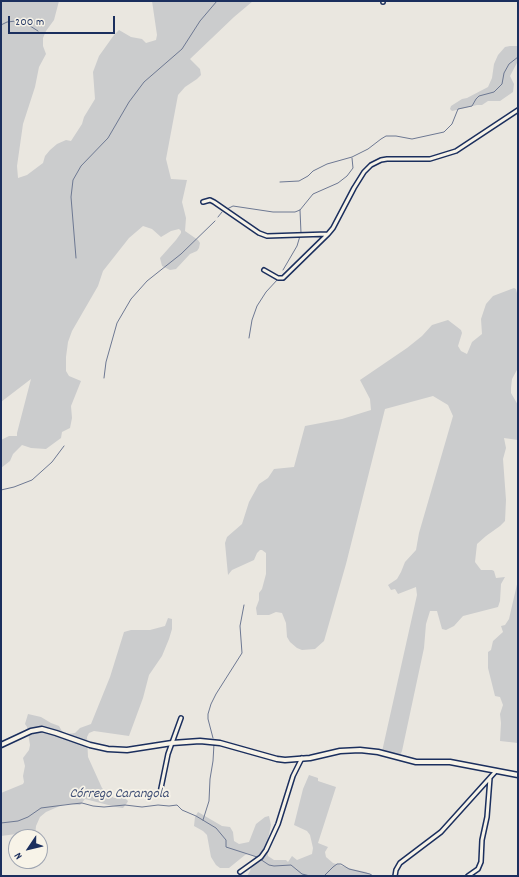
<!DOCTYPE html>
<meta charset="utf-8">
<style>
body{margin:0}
#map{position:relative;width:519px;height:877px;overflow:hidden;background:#eae7e0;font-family:Dekko,sans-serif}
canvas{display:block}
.frame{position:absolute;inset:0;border:2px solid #1b2f5e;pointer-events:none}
.north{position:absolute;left:8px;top:829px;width:40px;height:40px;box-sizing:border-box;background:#f7f3e8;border:1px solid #9fa5b1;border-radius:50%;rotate:235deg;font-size:11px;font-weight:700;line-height:16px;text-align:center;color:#1b2f5e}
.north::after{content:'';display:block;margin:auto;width:14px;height:18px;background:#1b2f5e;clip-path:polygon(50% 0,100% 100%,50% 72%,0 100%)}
.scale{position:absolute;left:8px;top:16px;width:107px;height:18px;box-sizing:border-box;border:2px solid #1b2f5e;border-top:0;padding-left:5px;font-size:12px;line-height:14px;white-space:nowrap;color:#1b2f5e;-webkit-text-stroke:3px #f7f3e8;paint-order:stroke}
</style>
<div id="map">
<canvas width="519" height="877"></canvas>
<div class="frame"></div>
<div class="north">N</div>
<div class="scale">200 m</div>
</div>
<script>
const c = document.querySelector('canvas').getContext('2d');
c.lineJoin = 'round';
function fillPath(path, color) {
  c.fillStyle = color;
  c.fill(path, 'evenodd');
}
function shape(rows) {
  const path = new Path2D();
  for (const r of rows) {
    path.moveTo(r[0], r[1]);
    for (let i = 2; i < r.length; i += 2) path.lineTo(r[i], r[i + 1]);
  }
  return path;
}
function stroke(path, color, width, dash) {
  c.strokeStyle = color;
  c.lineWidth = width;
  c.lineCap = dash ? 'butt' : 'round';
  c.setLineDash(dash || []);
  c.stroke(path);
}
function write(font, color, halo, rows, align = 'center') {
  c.font = font + ' Dekko,sans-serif';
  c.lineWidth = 3.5;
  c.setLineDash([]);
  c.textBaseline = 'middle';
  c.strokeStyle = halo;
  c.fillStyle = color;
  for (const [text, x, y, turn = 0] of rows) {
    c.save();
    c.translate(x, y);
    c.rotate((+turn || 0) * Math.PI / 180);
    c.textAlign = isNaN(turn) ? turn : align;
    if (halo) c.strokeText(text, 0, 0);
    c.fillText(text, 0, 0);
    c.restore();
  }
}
fillPath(shape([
 [1,1,59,1,54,20,46,31,43,38,43,46,46,54,39,67,35,87,23,124,17,166,18,178,27,175,43,163,45,156,50,150,57,144,66,140,71,141,82,124,84,117,95,99,93,72,99,56,114,35,119,30,131,37,142,39,146,43,156,40,157,35,152,1,253,1,234,17,190,59,200,69,201,75,197,79,185,87,178,95,166,159,171,179,187,180,182,202,186,218,185,231,198,240,200,243,199,248,197,251,190,254,176,269,170,270,162,266,160,258,176,240,181,233,181,231,179,229,171,231,161,237,152,229,143,226,129,238,103,271,98,286,72,331,68,342,66,357,66,371,69,376,81,381,71,406,72,418,70,428,62,432,61,438,46,449,31,448,22,445,13,454,10,461,1,468,1,440,9,436,17,436,17,433,31,379,1,402],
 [510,46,518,46,518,61,510,76,514,84,513,92,500,101,488,101,482,105,477,105,452,111,450,109,451,106,462,99,467,98,488,87,492,78,494,64,498,55,505,47],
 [514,288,516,289,518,297,518,368,512,379,511,388,511,393,518,405,518,440,504,438,506,448,503,459,506,500,505,521,500,526,486,536,477,544,475,562,481,570,492,570,494,571,496,578,505,577,501,584,500,601,498,607,463,616,454,626,446,630,442,629,437,611,430,611,426,624,424,648,402,751,398,760,381,756,417,595,416,587,398,594,395,589,391,590,388,585,397,579,401,572,405,562,416,550,419,533,453,416,448,405,433,396,385,409,346,564,324,641,315,649,302,650,297,648,290,642,287,637,286,623,282,613,276,612,269,615,257,615,256,608,259,600,259,593,262,589,266,574,266,553,262,550,260,550,257,553,254,560,232,570,228,575,225,543,227,537,242,524,249,502,259,484,268,478,274,469,294,467,305,426,342,419,371,410,370,399,360,380,407,348,422,336,432,325,448,320,461,330,462,333,458,346,461,351,467,354,472,342,482,334,481,319,486,304,493,296],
 [518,580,518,743,500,741,501,723,500,714,503,705,500,697,495,696,488,668,488,652,491,650,493,641,503,632,501,626,505,625,509,619],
 [168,618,172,619,172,629,169,639,162,656,149,675,143,698,129,736,94,731,89,733,87,737,88,757,102,788,107,793,114,798,125,798,128,801,127,803,123,808,116,807,85,799,80,805,70,804,62,805,46,812,40,817,36,826,35,836,34,837,29,835,25,837,18,837,16,834,1,836,1,793,23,784,24,782,23,776,25,766,23,758,29,750,30,745,27,727,25,724,28,714,41,717,51,723,59,726,63,733,68,734,75,733,80,728,91,724,110,677,124,632,131,630,150,630,165,626],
 [309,775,318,778,318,781,336,787,318,843,328,847,325,852,326,857,333,863,352,869,366,872,373,876,247,876,250,871,255,857,248,854,245,855,229,868,220,868,216,865,211,857,207,835,203,831,194,826,195,817,198,812,222,826,230,827,233,832,234,841,239,844,249,842,256,824,265,817,269,816,271,825,267,844,268,856,274,860,286,860,288,862,292,856,297,860,312,854,313,848,310,835,307,831,294,825,303,789]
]), '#cbcccd');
stroke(shape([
 [1,25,7,22,16,21,27,24,38,31],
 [280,182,299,181,308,176,313,171,327,164,352,157,368,149,381,139,386,136,396,136,412,139,444,132,452,124,458,109,472,106,476,99,479,96,494,92,502,84,504,73,509,64,518,57],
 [227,209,233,206,273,212,295,212,300,210,313,194,338,183,347,176,353,168,352,158],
 [300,210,301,233],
 [218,217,222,212],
 [76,258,71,197,73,180,81,166,108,138,129,102,144,82,182,49,200,21,217,1],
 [283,270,297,246,300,236],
 [249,338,252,320,257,306,266,292,278,279],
 [104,378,106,362,117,323,131,299,147,281,181,254,215,221],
 [1,490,14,487,32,480,52,462,64,446],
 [213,738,208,719,208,714,211,704,216,694,242,653,240,626,244,605],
 [203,820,209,801,210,779,213,761,214,744],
 [1,823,18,821,28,817,41,808,72,804,82,803,93,806,104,807,125,805,142,807,158,805,169,806,177,805,182,810,196,816,216,828,226,840,226,847,257,857],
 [260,859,269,865,274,866,291,865,302,874,310,876],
 [324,876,333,867,337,864,341,864,349,869,370,874,373,876]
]), '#6d7892', 1);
const minor = shape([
 [383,2,383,1],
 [203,202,210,200,214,202,259,233,267,236,328,234,333,228,354,188,364,172,371,165,381,160,387,159,430,159,456,151,518,110],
 [264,270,278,278,283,278,328,234],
 [160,793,168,754,181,718],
 [240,872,261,857,266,850,278,824,293,776,302,758],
 [395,876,396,870,400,863,441,832,496,771],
 [468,876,478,869,481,862,482,840,487,817,490,778]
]);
const tertiary = shape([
 [1,745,31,731,42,729,56,733,90,745,108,749,127,750,172,743,200,741,220,743,277,759,285,760,310,758,340,751,360,750,378,752,416,762,450,762,518,775]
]);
stroke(minor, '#1b2f5e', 6);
stroke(tertiary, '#1b2f5e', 7);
stroke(minor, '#f7f3e8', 3);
stroke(tertiary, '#f7f3e8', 4);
write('italic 14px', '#445378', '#f7f3e8', [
 ["Córrego Carangola",119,795]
]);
</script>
